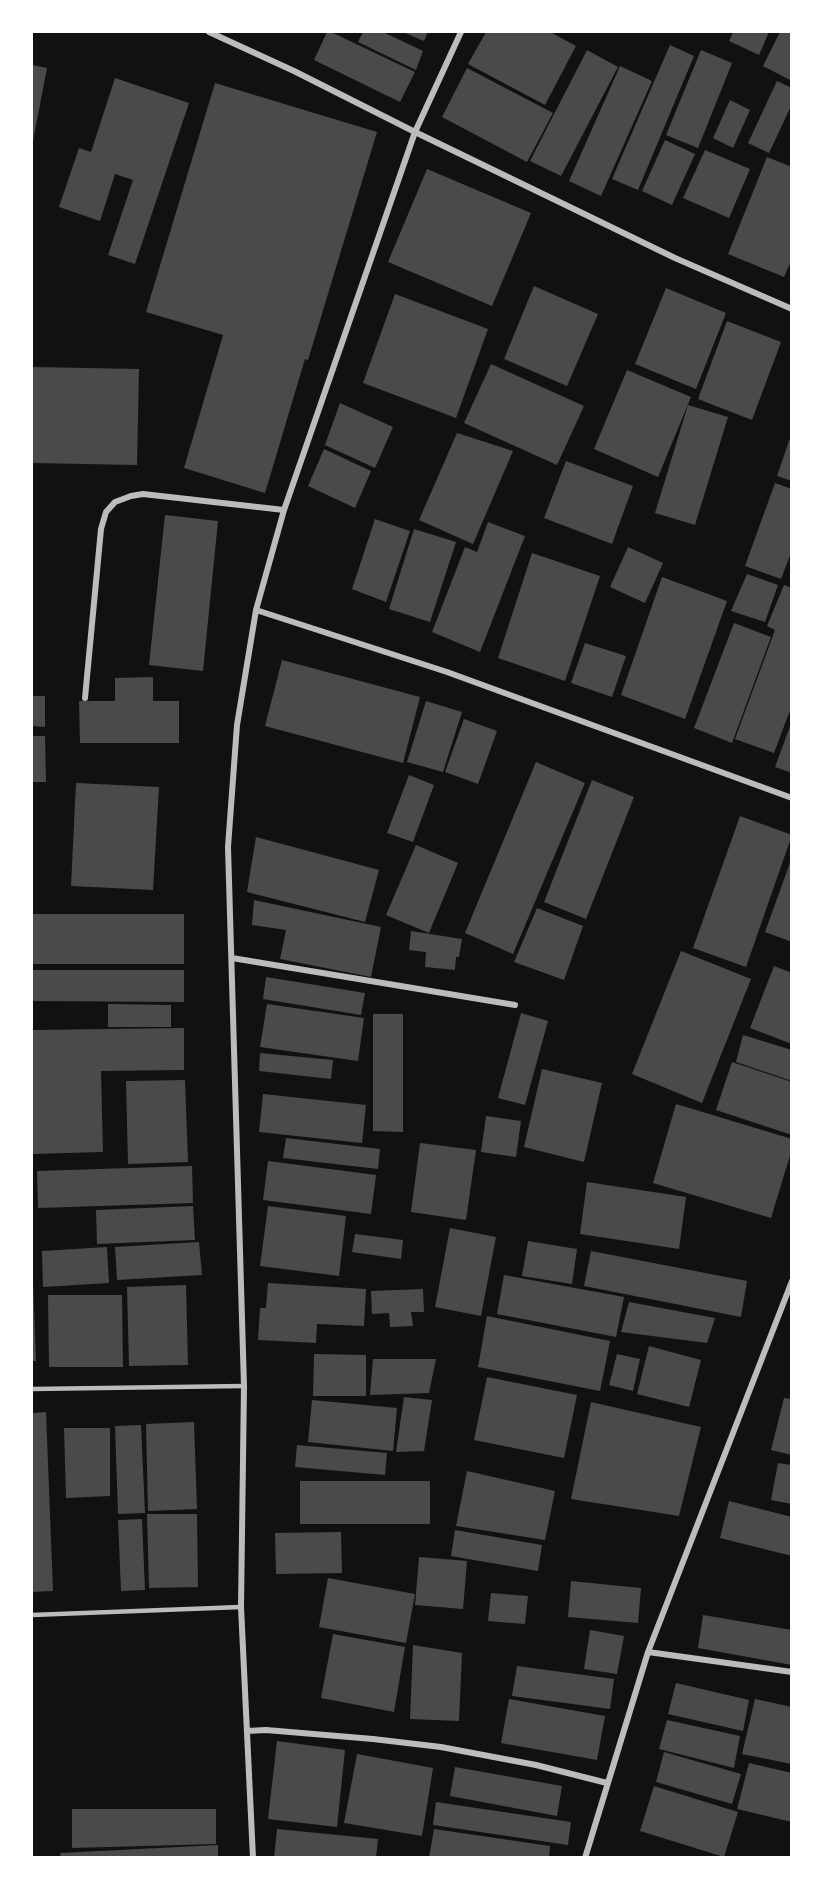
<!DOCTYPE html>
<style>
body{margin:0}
#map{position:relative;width:823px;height:1889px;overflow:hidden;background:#111;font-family:Karla,sans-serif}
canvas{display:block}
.frame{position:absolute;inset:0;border:33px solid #fff;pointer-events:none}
</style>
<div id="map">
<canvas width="823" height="1889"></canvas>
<div class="frame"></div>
</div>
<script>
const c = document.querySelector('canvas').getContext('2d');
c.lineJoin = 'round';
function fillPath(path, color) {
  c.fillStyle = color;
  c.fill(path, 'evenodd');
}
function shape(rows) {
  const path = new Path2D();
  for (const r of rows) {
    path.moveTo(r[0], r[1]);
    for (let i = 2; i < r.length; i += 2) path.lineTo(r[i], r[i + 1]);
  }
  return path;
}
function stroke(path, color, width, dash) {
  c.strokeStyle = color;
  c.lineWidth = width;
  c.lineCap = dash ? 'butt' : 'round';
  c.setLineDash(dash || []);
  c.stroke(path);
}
fillPath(shape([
 [327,32,331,32,415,72,400,102,314,60],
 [363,32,383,32,423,51,416,70,358,42],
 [403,32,428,32,424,41],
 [486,32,550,32,576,46,545,105,468,64],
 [733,32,769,32,759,55,729,41],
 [780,32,792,32,792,81,763,66],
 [670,45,694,56,638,190,612,179],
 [587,50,618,67,561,176,530,161],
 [701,50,732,63,698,148,666,135],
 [32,65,47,68,33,141,32,140],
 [620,66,652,81,601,196,569,181],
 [467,68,553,113,527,162,442,117],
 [115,78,189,103,135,264,108,255,133,180,115,174,100,221,59,207,79,148,91,152],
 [777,81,792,88,792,104,769,153,748,143],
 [215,83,377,132,308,360,305,359,265,493,184,468,223,335,146,312],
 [730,100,750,110,733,148,713,138],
 [665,140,695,154,672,205,642,191],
 [705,150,750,169,729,218,683,198],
 [767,157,792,167,792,259,784,277,728,254],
 [427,169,531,213,492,306,388,262],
 [534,286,598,314,567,386,504,359],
 [666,288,726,313,696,389,635,364],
 [395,294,488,329,456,418,363,383],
 [727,321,781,342,752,420,698,399],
 [491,364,584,406,557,465,464,423],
 [32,367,139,369,137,465,32,463],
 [627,370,691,397,658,477,594,449],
 [340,403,393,427,375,468,325,445],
 [688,405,728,417,695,525,655,513],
 [457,433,513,451,473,544,419,520],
 [791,435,792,435,792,481,777,476],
 [324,449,371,471,355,508,308,486],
 [566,461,633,486,612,544,544,518],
 [775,483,792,489,792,550,781,579,745,566],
 [165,515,218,521,203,671,149,665],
 [375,519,410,531,386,602,352,589],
 [488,522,525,536,480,652,432,632,465,547,477,552],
 [414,529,456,542,430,622,389,609],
 [628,547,663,563,645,603,610,587],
 [532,553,600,576,565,681,498,658],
 [747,574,778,585,765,622,731,611],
 [662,577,727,601,685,719,621,695],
 [784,585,792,588,792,705,774,753,735,739,775,630,767,626],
 [734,623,771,637,732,743,694,728],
 [585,643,626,656,612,697,571,683],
 [282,660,420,697,403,763,265,726],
 [153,677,153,701,179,701,179,743,80,743,79,701,115,701,115,678],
 [32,696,45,696,45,727,32,726],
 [426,701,462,712,443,772,407,762],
 [464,719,497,731,478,784,445,772],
 [792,721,792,773,775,767],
 [32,736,45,736,46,782,32,782],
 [536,762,585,783,513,954,465,933],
 [409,775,434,785,413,842,387,833],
 [592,780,634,797,586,919,544,902],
 [76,783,159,787,153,890,71,886],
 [740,816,792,835,746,967,693,948],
 [256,837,379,870,365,922,247,892],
 [416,845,458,863,429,933,386,915],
 [791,860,792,860,792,942,765,932],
 [254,900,381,927,371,977,280,959,286,930,252,925],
 [537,908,583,926,564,980,514,962],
 [32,914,184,914,184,964,32,964],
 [411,931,462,939,459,957,456,957,455,970,425,967,426,952,409,950],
 [681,951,751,979,702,1103,632,1074],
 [774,966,792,973,792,1044,750,1028],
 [32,970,184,970,184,1002,32,1001],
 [266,977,365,993,361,1015,263,999],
 [108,1004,171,1005,171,1027,108,1027],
 [267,1004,364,1018,358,1061,260,1047],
 [521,1013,548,1021,525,1105,498,1098],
 [373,1014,403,1014,403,1132,373,1131],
 [184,1028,184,1070,101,1071,103,1152,32,1154,32,1030],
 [743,1035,792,1050,792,1081,736,1062],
 [260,1053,333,1060,331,1079,259,1071],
 [732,1062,792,1082,792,1135,716,1110],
 [542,1069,602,1083,584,1162,524,1147],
 [185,1080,188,1162,128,1164,126,1081],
 [263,1094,366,1105,362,1143,259,1132],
 [676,1104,792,1139,792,1149,771,1218,653,1183],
 [486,1116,521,1121,516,1157,481,1152],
 [286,1138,380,1149,378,1169,283,1158],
 [420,1143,476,1150,466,1220,411,1212],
 [268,1161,376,1175,371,1214,263,1200],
 [192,1166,193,1203,38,1208,37,1171],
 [587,1182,686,1197,679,1249,580,1234],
 [193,1206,195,1240,97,1244,96,1210],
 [268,1206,346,1216,339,1276,260,1266],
 [450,1228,496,1237,481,1316,435,1307],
 [355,1234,403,1240,401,1259,352,1252],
 [528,1241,577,1249,572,1284,522,1276],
 [199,1242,202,1275,117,1280,115,1247],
 [107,1247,109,1283,43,1287,42,1251],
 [591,1251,747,1281,741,1317,584,1286],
 [504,1275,624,1297,616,1337,497,1314],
 [32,1281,33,1281,36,1361,32,1361],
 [268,1283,366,1289,364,1326,317,1324,316,1343,258,1340,260,1308,266,1308],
 [186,1285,188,1365,129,1366,127,1287],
 [423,1289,424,1312,411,1312,413,1326,390,1327,389,1313,372,1314,371,1291],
 [48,1295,122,1295,123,1367,49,1367],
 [629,1302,715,1318,707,1343,621,1332],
 [487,1316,610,1341,600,1391,478,1367],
 [649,1346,701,1360,689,1407,637,1394],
 [314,1354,366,1355,366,1396,313,1396],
 [617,1354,640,1359,633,1391,609,1385],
 [373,1359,436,1359,429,1393,370,1395],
 [487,1377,577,1395,564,1458,474,1440],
 [404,1397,432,1400,424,1451,396,1452],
 [784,1398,792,1399,792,1455,771,1450],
 [312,1400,397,1408,393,1451,308,1442],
 [591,1402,701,1427,679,1516,571,1499],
 [46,1412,53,1591,32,1592,32,1413],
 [194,1422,197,1509,148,1511,146,1424],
 [141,1425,145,1513,118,1514,115,1426],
 [64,1428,110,1428,110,1496,66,1498],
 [297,1445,387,1453,385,1475,295,1467],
 [778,1463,792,1465,792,1504,771,1500],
 [467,1471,555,1491,545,1540,456,1526],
 [300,1481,430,1481,430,1524,300,1524],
 [729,1501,792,1517,792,1556,720,1538],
 [147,1514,197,1514,198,1587,149,1588],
 [142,1519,145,1590,121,1591,118,1520],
 [455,1530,542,1545,538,1571,451,1556],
 [341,1532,342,1573,276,1574,275,1533],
 [419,1557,467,1561,463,1609,415,1605],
 [328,1578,415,1594,406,1643,319,1627],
 [571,1581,641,1588,638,1623,568,1617],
 [491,1593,528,1596,525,1624,488,1621],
 [703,1615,792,1630,792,1665,698,1648],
 [590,1630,624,1636,617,1674,584,1669],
 [333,1634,405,1647,394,1712,321,1698],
 [413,1645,462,1653,459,1721,410,1719],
 [517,1666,614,1679,610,1709,512,1696],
 [676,1683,749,1700,743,1731,668,1714],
 [509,1699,605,1716,597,1760,501,1743],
 [755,1699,792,1707,792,1764,742,1754],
 [667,1720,740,1736,734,1768,659,1749],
 [277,1741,345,1750,337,1827,268,1819],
 [664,1752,741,1774,732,1804,656,1782],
 [357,1754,433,1768,422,1836,344,1823],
 [749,1763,792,1773,792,1822,737,1809],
 [455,1767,562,1786,557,1816,450,1796],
 [654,1786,738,1812,724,1857,640,1831],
 [436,1802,571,1822,568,1845,433,1825],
 [72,1809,216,1809,216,1844,72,1848],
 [277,1829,378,1839,376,1858,274,1858],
 [434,1829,550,1846,549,1858,429,1858],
 [218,1845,218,1858,61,1858,60,1853]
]), '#4a4a4a');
stroke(shape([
 [32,1389,244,1386],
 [32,1615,241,1607]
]), '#bcbcbc', 4.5);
stroke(shape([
 [209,32,294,71,415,132,675,258,792,309],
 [256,610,447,672,792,798],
 [85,698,101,529,106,512,115,502,131,496,143,494,284,510],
 [232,958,515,1005],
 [648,1652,792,1672],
 [247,1731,266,1730,373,1739,441,1747,536,1765,607,1783],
 [253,1858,241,1607,244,1386,228,847,237,725,256,610,284,510,415,132,461,32],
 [585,1858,648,1652,792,1281]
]), '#bcbcbc', 6);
</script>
